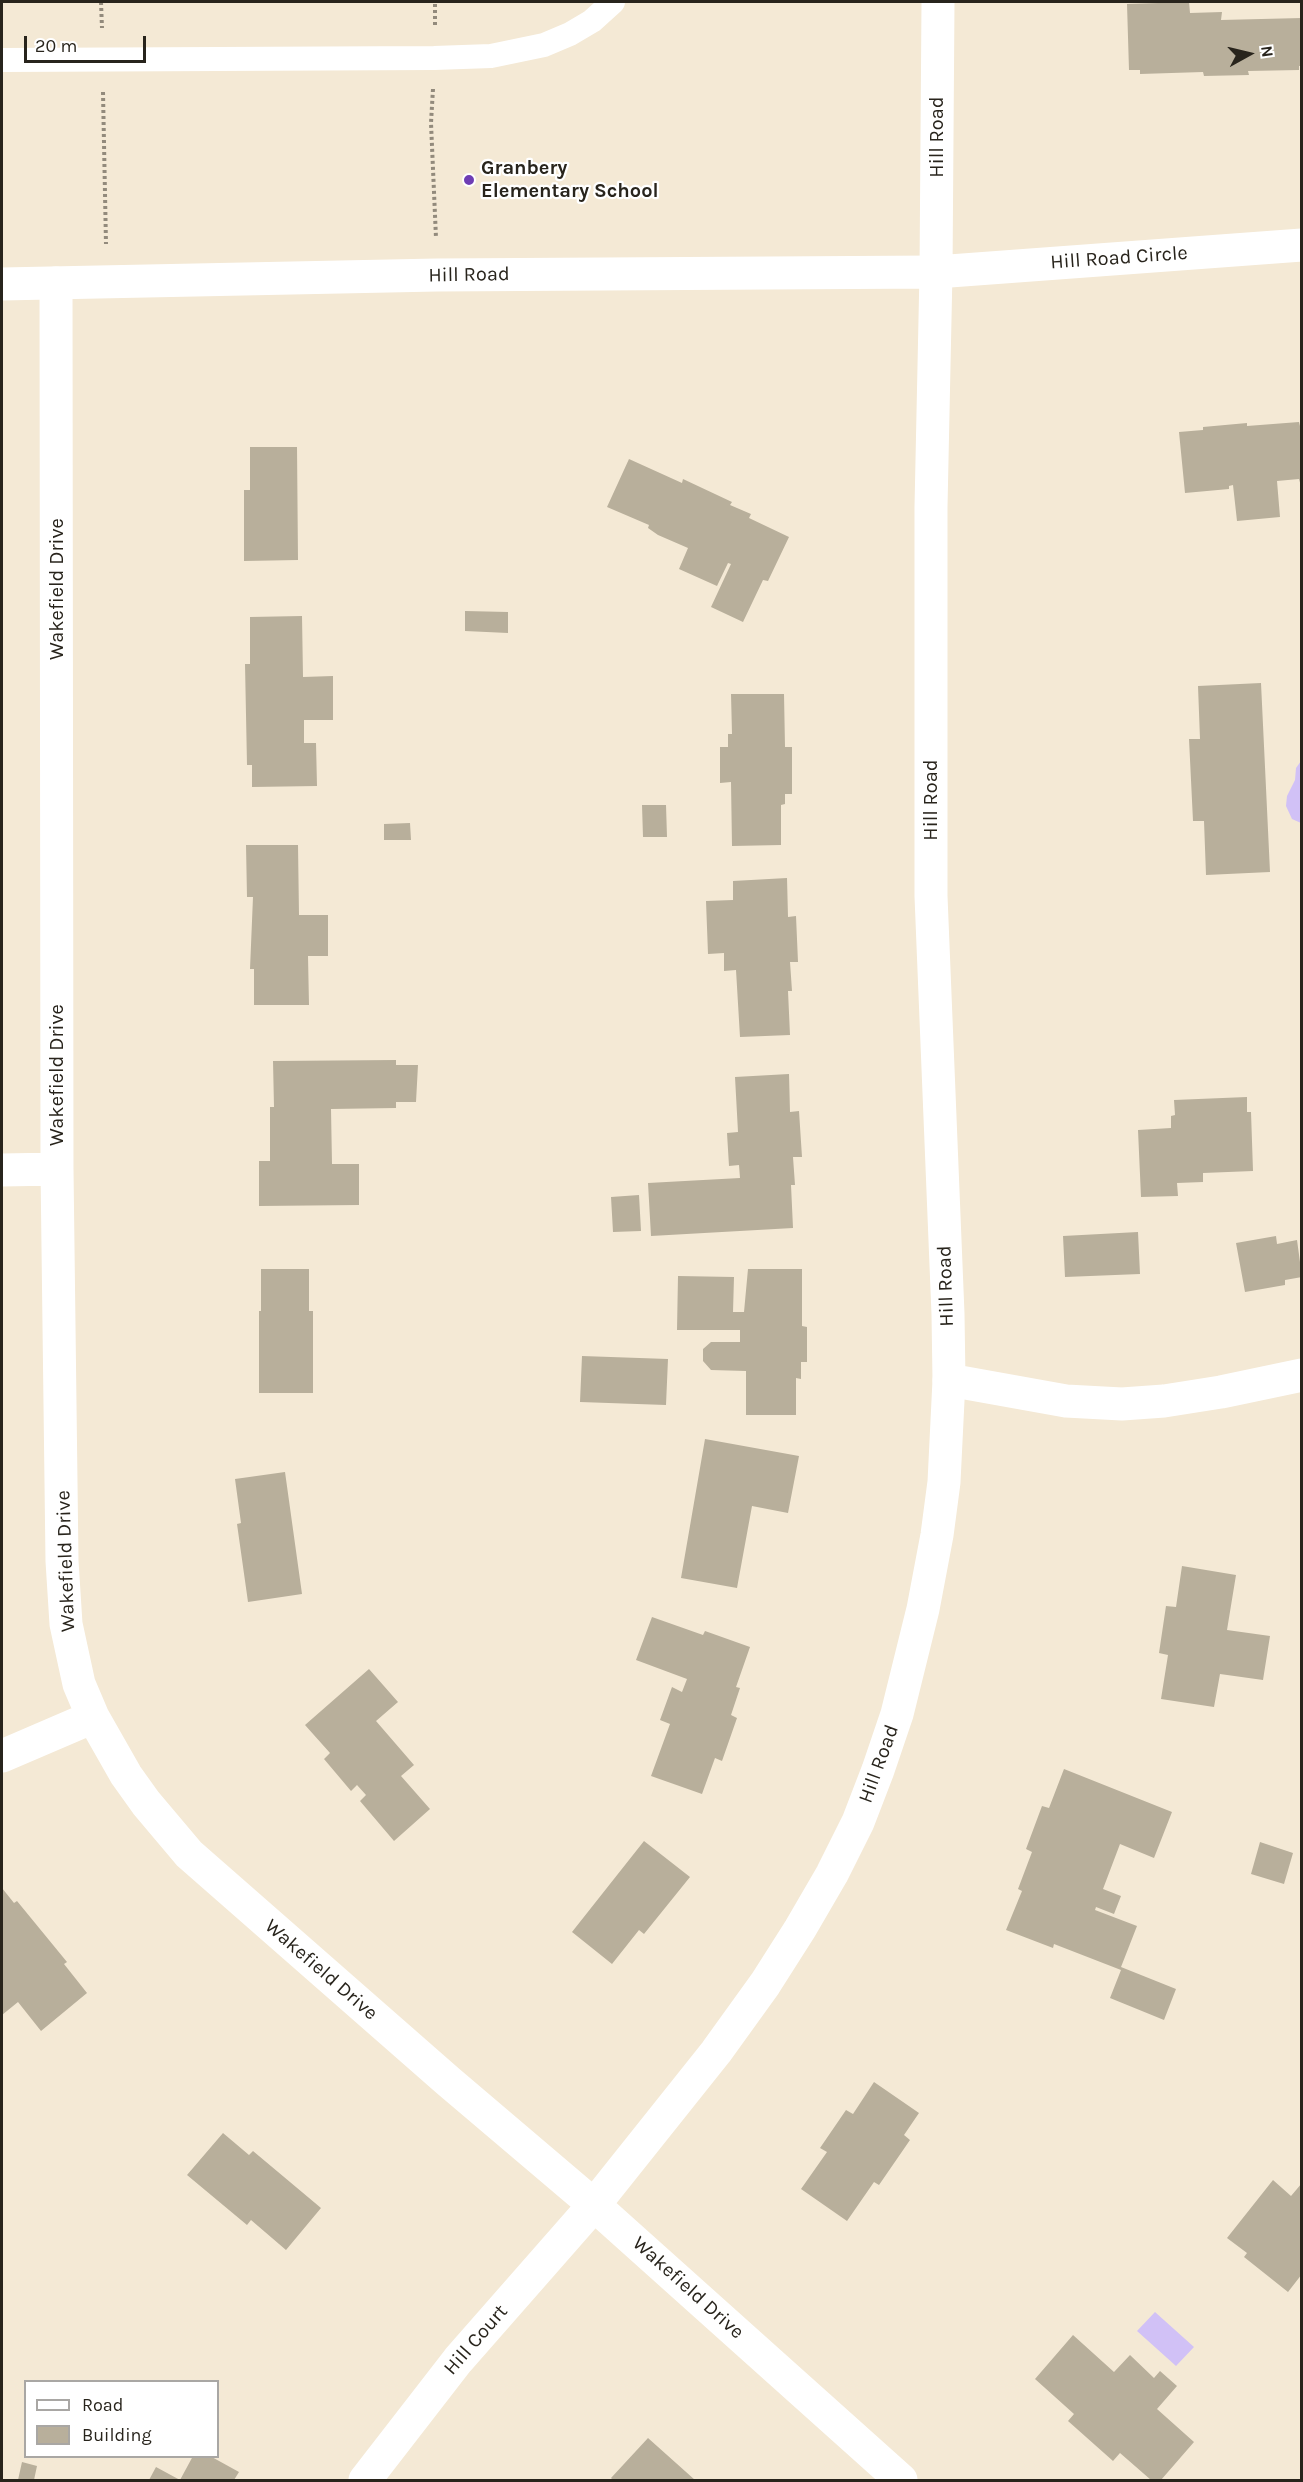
<!DOCTYPE html>
<style>
body{margin:0}
#map{position:relative;width:1303px;height:2482px;overflow:hidden;background:#f4e9d5;font-family:Karla,sans-serif}
canvas{display:block}
.frame{position:absolute;inset:0;border:3px solid #28241c;pointer-events:none}
.legend{position:absolute;left:24px;top:2380px;width:195px;height:78px;box-sizing:border-box;background:#fff;border:2px solid #a9a7a4;margin:0;padding:8px 10px;list-style:none;font-size:18px;color:#28241c}
.legend li{display:flex;align-items:center;gap:12px;height:30px}
.legend b{width:30px;border:2px solid #a9a7a4}
.north{position:absolute;left:1219px;top:24px;width:60px;height:60px;-webkit-text-stroke:4px #fff;paint-order:stroke;rotate:82deg;font-size:16px;font-weight:700;line-height:24px;text-align:center;color:#28241c}
.north::after{content:'';display:block;margin:auto;width:21px;height:27px;background:#28241c;clip-path:polygon(50% 0,100% 100%,50% 72%,0 100%)}
.scale{position:absolute;left:24px;top:36px;width:122px;height:27px;box-sizing:border-box;border:3px solid #28241c;border-top:0;padding-left:8px;font-size:18px;line-height:21px;white-space:nowrap;color:#28241c;-webkit-text-stroke:4px #fff;paint-order:stroke}
</style>
<div id="map">
<canvas width="1303" height="2482"></canvas>
<div class="frame"></div>
<ul class="legend">
<li><b style="height:8px;background:#fff"></b>Road</li>
<li><b style="height:16px;background:#b8af9b"></b>Building</li>
</ul>
<div class="north">N</div>
<div class="scale">20 m</div>
</div>
<script>
const c = document.querySelector('canvas').getContext('2d');
c.lineJoin = 'round';
function fillPath(path, color) {
  c.fillStyle = color;
  c.fill(path, 'evenodd');
}
function shape(rows) {
  const path = new Path2D();
  for (const r of rows) {
    path.moveTo(r[0], r[1]);
    for (let i = 2; i < r.length; i += 2) path.lineTo(r[i], r[i + 1]);
  }
  return path;
}
function stroke(path, color, width, dash) {
  c.strokeStyle = color;
  c.lineWidth = width;
  c.lineCap = dash ? 'butt' : 'round';
  c.setLineDash(dash || []);
  c.stroke(path);
}
function write(font, color, halo, rows, align = 'center') {
  c.font = font + ' Karla,sans-serif';
  c.lineWidth = 4.5;
  c.setLineDash([]);
  c.textBaseline = 'middle';
  c.strokeStyle = halo;
  c.fillStyle = color;
  for (const [text, x, y, turn = 0] of rows) {
    c.save();
    c.translate(x, y);
    c.rotate((+turn || 0) * Math.PI / 180);
    c.textAlign = isNaN(turn) ? turn : align;
    if (halo) c.strokeText(text, 0, 0);
    c.fillText(text, 0, 0);
    c.restore();
  }
}
fillPath(shape([
 [1301,761,1301,823,1292,819,1286,806,1287,796,1295,780,1296,768],
 [1155,2312,1194,2347,1176,2366,1137,2331]
]), '#d1c1f6');
fillPath(shape([
 [1189,2,1190,13,1222,12,1221,20,1302,18,1302,66,1299,66,1299,70,1248,71,1249,75,1204,76,1203,72,1140,74,1140,70,1129,70,1127,4],
 [1299,422,1300,426,1302,426,1302,490,1299,479,1277,481,1280,517,1237,521,1233,485,1229,486,1229,489,1185,493,1179,432,1203,430,1203,427,1247,423,1247,426],
 [250,447,297,447,298,560,244,561,244,490,250,490],
 [629,459,682,483,683,479,732,502,730,505,751,514,749,518,789,537,768,581,763,580,743,622,711,607,731,564,728,563,717,586,679,569,688,548,658,535,648,528,649,525,607,507],
 [465,611,508,612,508,633,465,631],
 [302,616,303,677,333,676,333,720,304,720,304,743,316,743,317,786,252,787,252,765,247,765,245,664,250,664,250,617],
 [1261,683,1270,872,1206,875,1204,821,1193,821,1189,739,1200,739,1198,686],
 [731,694,784,694,785,747,792,747,792,794,785,794,785,804,781,805,781,845,732,846,731,782,720,783,720,747,728,747,728,734,732,734],
 [642,805,666,805,667,837,643,837],
 [410,823,411,840,384,840,384,824],
 [246,845,298,845,299,915,328,915,328,956,308,956,309,1005,254,1005,254,969,250,969,253,897,247,897],
 [787,878,788,917,796,916,798,962,790,962,792,991,788,991,790,1035,740,1037,736,970,724,971,724,953,708,954,706,901,733,900,733,881],
 [396,1060,396,1065,418,1065,416,1102,396,1102,396,1108,331,1109,332,1164,359,1164,359,1205,259,1206,259,1161,270,1161,270,1107,274,1107,273,1061],
 [789,1074,790,1112,799,1111,802,1157,793,1157,795,1185,791,1185,793,1228,651,1236,648,1183,740,1178,739,1165,729,1166,727,1133,738,1132,735,1077],
 [1247,1097,1247,1112,1251,1112,1253,1171,1203,1173,1203,1182,1177,1183,1178,1196,1141,1197,1138,1130,1171,1128,1171,1116,1175,1115,1174,1100],
 [639,1195,641,1231,613,1232,611,1197],
 [1138,1232,1140,1274,1065,1277,1063,1236],
 [1276,1236,1277,1244,1297,1240,1302,1277,1285,1280,1285,1285,1245,1292,1236,1243],
 [261,1269,309,1269,309,1311,313,1311,313,1393,259,1393,259,1311,261,1311],
 [748,1269,802,1269,802,1326,807,1327,807,1362,801,1362,801,1379,796,1378,796,1415,746,1415,746,1371,711,1370,703,1361,703,1349,711,1342,740,1342,740,1330,677,1330,678,1276,734,1277,733,1312,744,1312],
 [582,1356,668,1359,666,1405,580,1402],
 [705,1439,799,1456,788,1513,752,1506,737,1588,681,1578],
 [285,1472,302,1594,248,1602,237,1524,241,1523,235,1479],
 [1182,1566,1236,1575,1227,1630,1270,1636,1263,1680,1220,1674,1214,1707,1161,1699,1168,1655,1159,1653,1166,1606,1176,1607],
 [652,1617,703,1635,705,1631,750,1647,736,1687,740,1688,731,1715,737,1718,722,1761,715,1758,702,1794,651,1776,670,1724,660,1720,672,1687,682,1692,687,1679,636,1660],
 [369,1669,398,1702,376,1721,414,1765,401,1776,430,1809,394,1841,360,1801,366,1795,357,1785,351,1791,324,1759,330,1753,305,1725],
 [1064,1769,1172,1812,1154,1858,1120,1844,1103,1889,1121,1896,1114,1914,1096,1907,1095,1910,1137,1926,1121,1967,1176,1989,1164,2020,1110,1998,1121,1970,1054,1944,1053,1948,1006,1930,1022,1891,1018,1889,1032,1852,1026,1849,1042,1806,1049,1808],
 [644,1841,690,1877,644,1934,639,1930,612,1964,572,1932],
 [1260,1842,1293,1853,1284,1884,1251,1874],
 [2,1888,14,1903,17,1901,67,1962,64,1964,87,1993,41,2031,18,2002,2,2015],
 [874,2082,919,2113,904,2135,910,2140,879,2185,874,2182,847,2221,801,2189,827,2152,820,2148,846,2110,853,2114],
 [223,2133,249,2155,253,2151,321,2208,286,2250,251,2220,247,2225,187,2175],
 [1273,2180,1291,2196,1302,2183,1302,2274,1288,2292,1244,2257,1247,2253,1227,2238],
 [1073,2335,1114,2372,1130,2355,1154,2378,1160,2371,1177,2386,1157,2409,1194,2442,1161,2480,1151,2480,1120,2453,1113,2461,1068,2421,1074,2414,1035,2379],
 [648,2438,695,2480,613,2480,611,2478],
 [193,2456,210,2456,239,2472,234,2480,149,2480,156,2467,180,2480],
 [22,2462,37,2466,34,2480,18,2480]
]), '#b8af9b');
stroke(shape([
 [101,2,102,28],
 [435,25,435,2],
 [433,89,431,123,436,238],
 [103,92,106,244]
]), '#928a7c', 4, [3, 3]);
stroke(shape([
 [2,60,434,58,491,56,544,45,570,34,592,21,613,2]
]), '#fff', 24);
stroke(shape([
 [938,2,936,272,1302,245],
 [56,283,57,1169,62,1561,66,1624,79,1684,93,1717,126,1775,146,1803,189,1854,448,2081,594,2205,901,2480],
 [2,1170,57,1169],
 [2,1756,93,1717],
 [365,2480,458,2360,594,2205,716,2052,765,1984,800,1929,832,1874,858,1822,878,1770,897,1714,923,1609,937,1535,944,1482,949,1380]
]), '#fff', 33);
stroke(shape([
 [2,284,437,275,936,272,931,507,931,896,948,1314,949,1380,1066,1401,1122,1404,1164,1401,1221,1392,1302,1375]
]), '#fff', 33);
for (const [x, y, r, color] of [
 [469,180,6,"#6e3db4"]
]) {
  const dot = new Path2D();
  dot.arc(x, y, r, 0, 2 * Math.PI);
  c.fillStyle = color;
  c.fill(dot);
  stroke(dot, '#fff', 2);
}
write('20px', '#28241c', '#fff', [
 ["Hill Road",937,137,-90],
 ["Hill Road Circle",1119,258,-4],
 ["Hill Road",469,275,-1],
 ["Wakefield Drive",57,589,-90],
 ["Hill Road",931,800,-90],
 ["Wakefield Drive",57,1075,-90],
 ["Hill Road",946,1286,-92],
 ["Wakefield Drive",66,1561,-92],
 ["Hill Road",879,1764,-70],
 ["Wakefield Drive",321,1970,41],
 ["Wakefield Drive",688,2288,42],
 ["Hill Court",476,2340,-49]
]);
write('bold 20px', '#28241c', '#fff', [
 ["Granbery",481,168],
 ["Elementary School",481,191]
], 'left');
</script>
